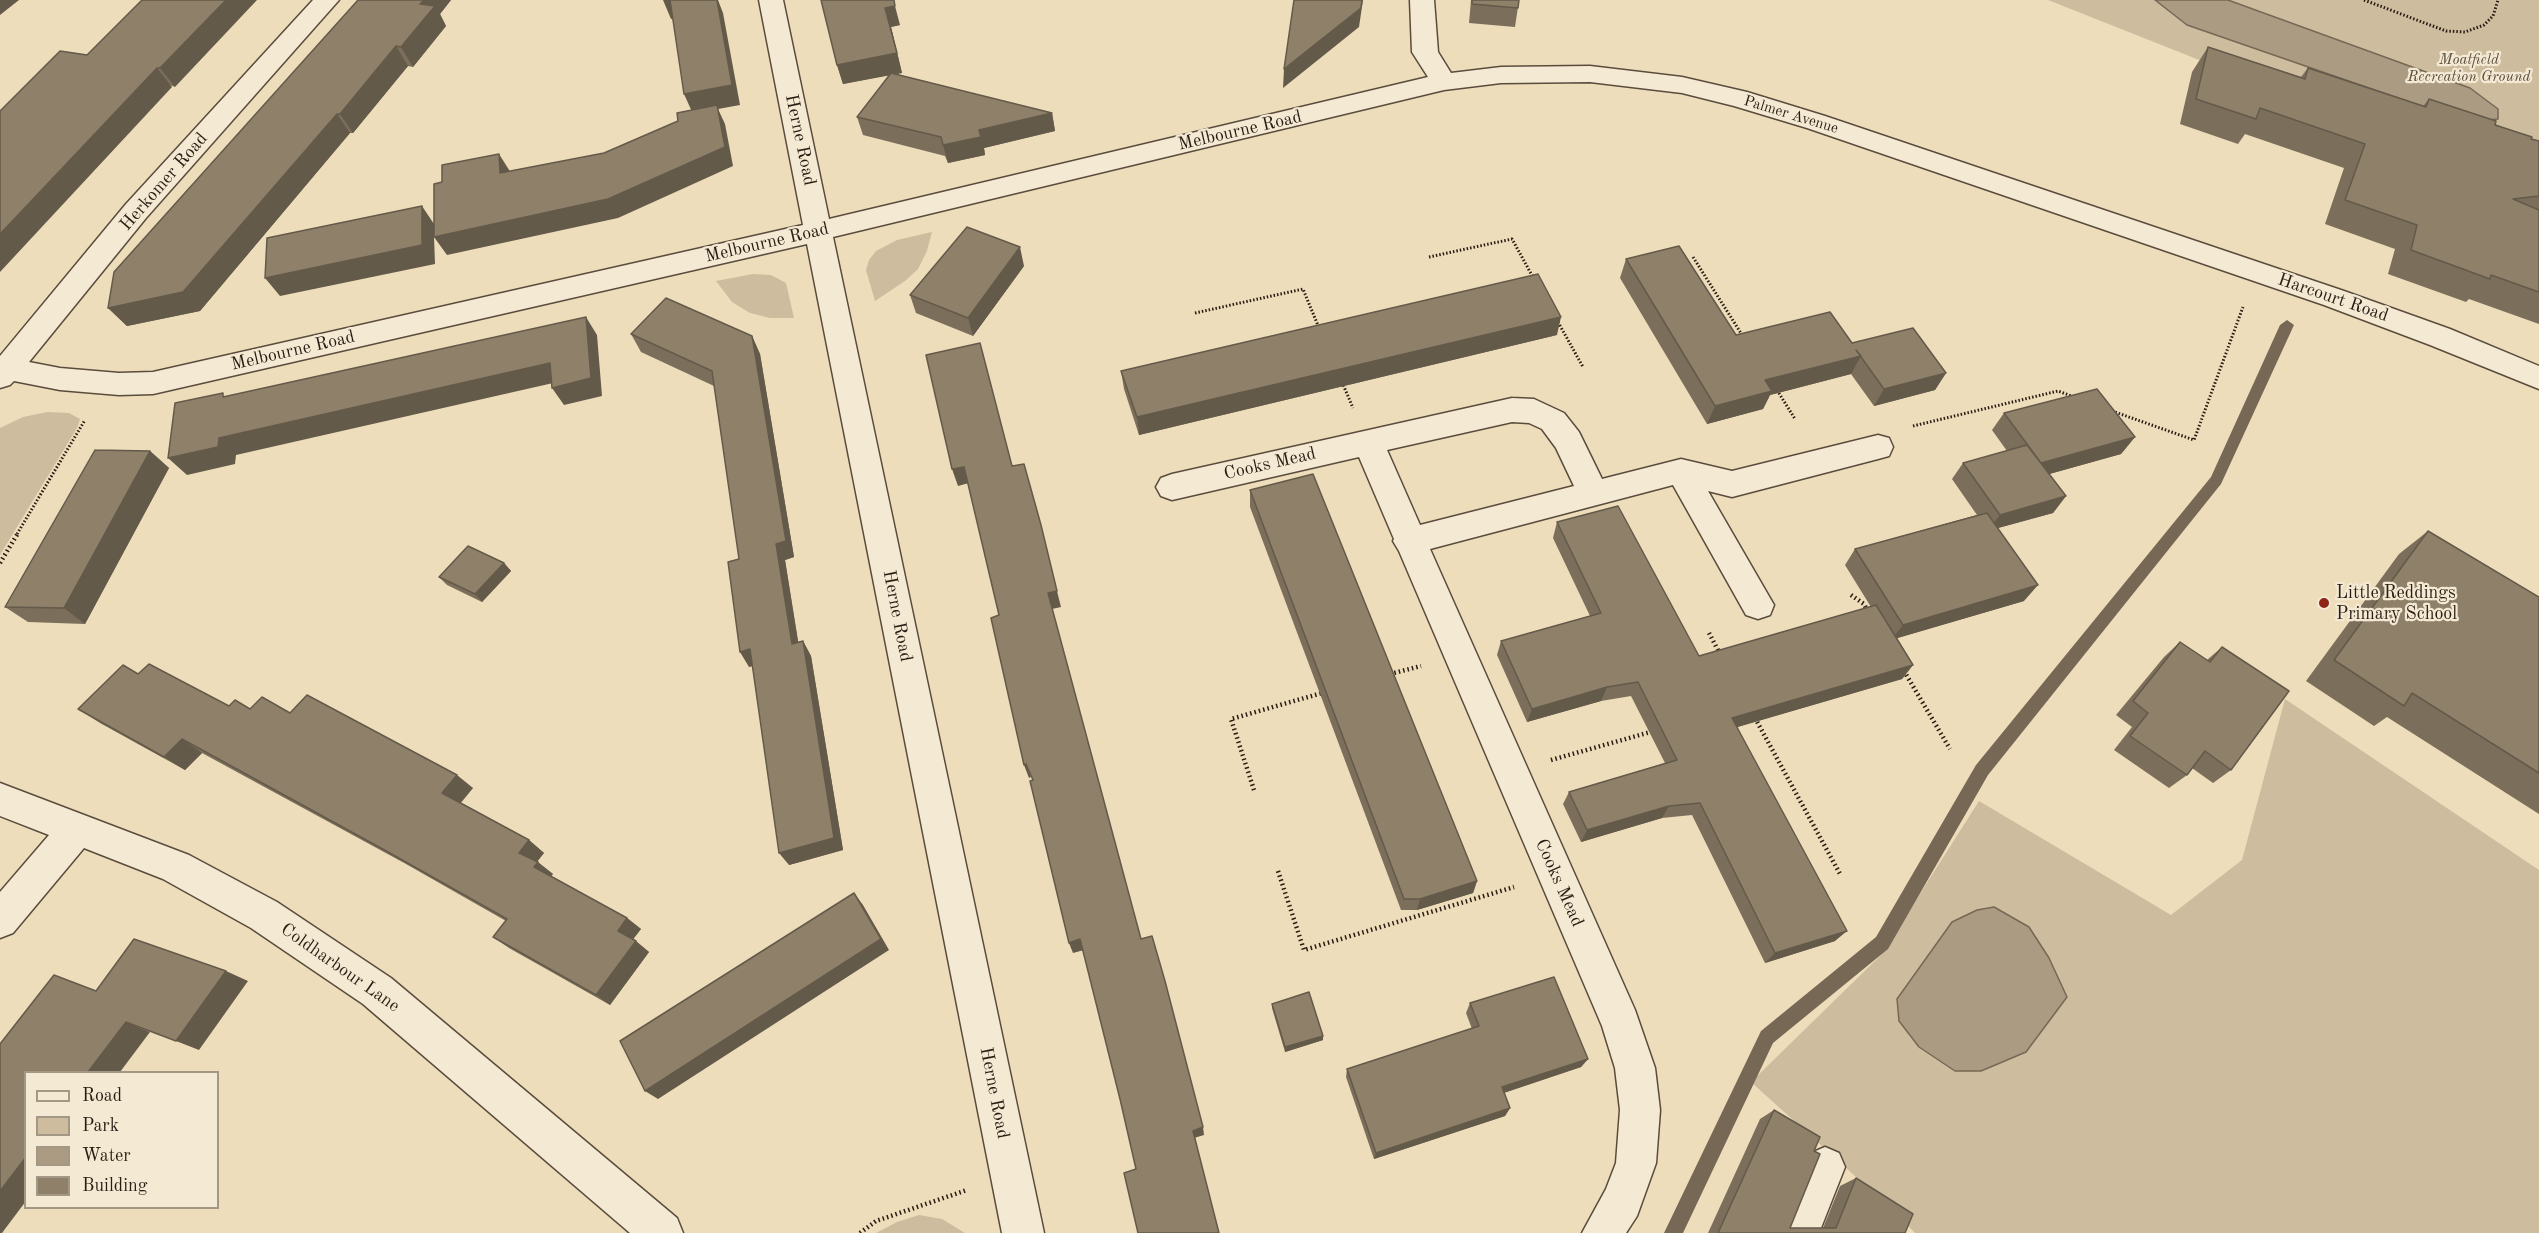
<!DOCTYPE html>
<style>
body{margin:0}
#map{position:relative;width:2539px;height:1233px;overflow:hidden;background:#edb;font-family:"Old Standard TT",serif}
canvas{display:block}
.legend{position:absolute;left:24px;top:1071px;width:195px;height:138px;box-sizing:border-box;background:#f4e9d3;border:2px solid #a39786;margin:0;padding:8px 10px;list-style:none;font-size:18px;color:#291c13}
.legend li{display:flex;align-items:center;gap:12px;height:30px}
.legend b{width:30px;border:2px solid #a39786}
</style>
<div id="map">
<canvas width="2539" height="1233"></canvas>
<ul class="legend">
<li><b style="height:8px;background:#f4e9d3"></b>Road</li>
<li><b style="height:16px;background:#cdbc9e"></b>Park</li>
<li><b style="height:16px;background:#ab9b82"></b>Water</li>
<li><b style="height:16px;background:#8f806a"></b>Building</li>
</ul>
</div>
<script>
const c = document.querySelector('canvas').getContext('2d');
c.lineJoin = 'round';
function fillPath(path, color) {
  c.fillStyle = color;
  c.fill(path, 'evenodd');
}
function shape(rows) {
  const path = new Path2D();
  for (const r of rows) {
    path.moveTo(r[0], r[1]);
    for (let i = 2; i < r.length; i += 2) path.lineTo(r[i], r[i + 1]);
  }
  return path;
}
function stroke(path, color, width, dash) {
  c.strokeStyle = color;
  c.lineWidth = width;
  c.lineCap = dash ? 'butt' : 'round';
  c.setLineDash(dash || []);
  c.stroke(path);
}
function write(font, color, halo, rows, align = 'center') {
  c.font = font + ' "Old Standard TT",serif';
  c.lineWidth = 4.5;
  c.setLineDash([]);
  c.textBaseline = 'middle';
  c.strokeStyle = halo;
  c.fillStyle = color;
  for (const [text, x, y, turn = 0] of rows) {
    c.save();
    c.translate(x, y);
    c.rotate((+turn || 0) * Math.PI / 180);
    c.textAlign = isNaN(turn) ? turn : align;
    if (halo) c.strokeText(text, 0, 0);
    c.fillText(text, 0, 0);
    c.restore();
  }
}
fillPath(shape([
 [2048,0,2539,0,2539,165,2222,69],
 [932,232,927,251,918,269,905,281,875,301,866,270,869,260,876,251,897,240],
 [753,274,771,275,786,283,794,318,770,318,750,313,732,302,716,281],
 [47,412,69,413,80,419,77,428,0,555,0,428,23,417],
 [2285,699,2539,870,2539,1233,1915,1233,1897,1214,1751,1082,1881,955,1979,801,2171,915,2242,860],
 [919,1215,942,1219,965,1233,876,1233,897,1222]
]), '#cdbc9e');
const water = shape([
 [2155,0,2228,0,2470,88,2498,109,2498,119,2467,122,2187,25,2155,0],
 [1994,907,2029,927,2049,958,2067,997,2026,1052,1981,1071,1955,1071,1919,1047,1899,1021,1897,999,1952,922,1977,910,1994,907]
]);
fillPath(water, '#ab9b82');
stroke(water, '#776856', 1.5);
fillPath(shape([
 [2287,320,2294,325,2221,484,1988,775,1888,949,1773,1043,1683,1233,1664,1233,1761,1031,1876,937,1976,765,2211,477,2280,325,2287,320]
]), '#776856');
const minor = shape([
 [313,0,339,0,146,218,29,362,60,368,119,373,153,372,803,225,759,0,783,0,829,219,1428,77,1412,52,1410,0,1434,0,1438,52,1451,73,1501,67,1590,66,1682,77,1747,92,1825,116,2344,291,2450,329,2539,366,2539,389,2430,345,2324,305,1807,128,1734,106,1682,93,1590,82,1501,83,1444,90,833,237,1044,1233,1002,1233,807,244,153,394,119,395,60,390,14,381,10,385,0,388,0,356,126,204,313,0],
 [1512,398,1534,399,1564,413,1579,432,1602,479,1681,459,1732,471,1878,435,1889,438,1893,447,1889,456,1878,459,1732,497,1708,491,1774,605,1770,615,1758,619,1746,615,1673,485,1430,549,1635,1010,1655,1068,1660,1110,1656,1163,1637,1216,1626,1233,1582,1233,1606,1189,1616,1163,1620,1110,1615,1068,1602,1026,1399,551,1393,541,1394,539,1359,457,1172,500,1161,496,1156,487,1161,478,1172,474,1512,398],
 [1512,422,1529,423,1542,429,1556,448,1574,486,1420,525,1387,450,1512,422],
 [0,783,189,855,277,902,391,978,677,1218,683,1233,630,1233,363,1004,251,928,163,879,84,848,13,933,0,938,0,892,49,835,0,816,0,783],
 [1825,1147,1839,1153,1845,1167,1819,1233,1777,1233,1811,1153,1825,1147]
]);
stroke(minor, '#5a4c3d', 3);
stroke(shape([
 [2364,0,2446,31,2465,32,2484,25,2493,16,2498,0],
 [1429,257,1512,239,1534,279],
 [1693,257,1744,338],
 [1195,313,1303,289,1319,328],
 [1558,322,1583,367],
 [1342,382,1353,408],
 [1777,390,1795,419],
 [2112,411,2194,440,2243,307],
 [1913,426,2058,391,2074,397],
 [17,534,85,420]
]), '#291c13', 3, [1.5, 2]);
stroke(shape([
 [0,563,18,533],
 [1851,595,1864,604,1867,610],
 [1709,633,1720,654],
 [1904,671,1950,749],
 [1390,674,1421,666],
 [1755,718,1840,874],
 [1551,760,1654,731],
 [1254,790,1231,719,1322,693],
 [1278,871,1304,950,1514,887],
 [860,1233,876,1221,967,1190]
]), '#291c13', 4.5, [1.5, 3]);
fillPath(minor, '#f4e9d3');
fillPath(shape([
 [142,0,175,87,87,55],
 [358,0,451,0,440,14,446,26,413,67,408,66,353,133,350,133,200,311,127,326,108,308],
 [821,0,900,25,891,27,902,73,896,74,1052,113,1055,131,984,148,985,155,948,163,945,156,863,135,857,117,889,75,843,84,837,65],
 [1471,0,1519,0,1515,27,1469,23],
 [2208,47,2301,77,2308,68,2423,106,2429,99,2539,141,2539,324,2469,299,2466,302,2388,274,2395,249,2325,224,2344,168,2245,134,2238,144,2180,124,2192,72],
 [1626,259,1736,335,1852,343,1946,373,1935,390,1874,406,1851,374,1770,395,1763,409,1707,424,1620,278],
 [1024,266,973,336,916,313,910,295],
 [631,334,752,336,760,354,794,557,785,560,798,642,803,641,811,656,843,850,789,865,752,666,749,667,739,559,714,386,641,352],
 [1557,335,1139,435,1124,389,1121,371],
 [2004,413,2135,437,2121,454,2049,474,2066,496,2053,513,1998,528,2024,601,1897,638,1913,665,1902,679,1737,727,1835,941,1765,963,1692,815,1662,818,1581,842,1563,804,1569,792,1665,763,1631,696,1601,701,1527,722,1497,655,1501,641,1590,616,1553,538,1557,522,1699,656,1871,607,1845,565,1855,549,1977,515,1952,479,1963,463,2007,451,1992,430],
 [150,451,169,468,85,624,28,622,5,607],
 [1250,490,1477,881,1473,893,1417,910,1401,910,1250,507],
 [2428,531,2539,597,2539,814,2387,717,2374,726,2306,681,2399,554],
 [504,563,511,571,482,602,447,585,439,577],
 [2180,642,2207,660,2222,647,2231,770,2213,783,2192,768,2187,775,2169,788,2114,750,2132,727,2116,715,2164,657],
 [138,674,229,706,290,713,473,788,461,803,529,840,544,853,537,862,553,874,551,876,627,918,641,929,633,939,649,952,610,1005,509,948,493,937,506,921,406,864,202,753,185,770,100,723,78,709],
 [1470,1003,1588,1059,1581,1067,1504,1093,1510,1108,1505,1116,1374,1159,1346,1077,1347,1069,1472,1029,1466,1013],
 [1272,1004,1323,1036,1323,1040,1285,1052,1272,1008],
 [1774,1110,1814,1151,1790,1228,1823,1228,1840,1186,1856,1178,1905,1233,1708,1233,1760,1119]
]), '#7b6e5b');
fillPath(shape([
 [0,0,19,0,0,15],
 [226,0,257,0,175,87,160,68],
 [424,0,451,0,440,14,446,26,413,67,401,47,420,4],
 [663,0,671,0,678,18,671,19],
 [717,0,718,0,723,13,740,105,718,109,725,124,733,166,618,218,447,255,434,237,435,264,280,296,265,278,422,206,434,224,608,199,693,114,684,94],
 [1362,0,1363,0,1359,27,1283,88,1284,69],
 [895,6,900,25,891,27,902,73,843,84,837,65,885,8],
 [396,46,408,66,353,133,340,114],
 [157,68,172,87,0,272,0,234],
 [1052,113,1055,131,984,148,985,155,948,163,943,145,979,130],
 [337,114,350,133,200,311,127,326,108,308],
 [499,154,511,173,500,173],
 [1020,247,1024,266,973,336,968,318],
 [586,317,597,335,602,396,564,405,552,388],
 [1561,317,1557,335,1139,435,1137,417],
 [752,336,760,354,794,557,785,560,801,659,792,644,776,544],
 [1861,356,1851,374,1770,395,1763,409,1707,424,1715,406,1765,380],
 [550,363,562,381,236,455,235,464,187,475,168,458,219,438],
 [1946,373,1935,390,1874,406,1884,389],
 [2135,437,2121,454,2028,480,2041,463],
 [150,451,169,468,85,624,64,608],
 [964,467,969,483,958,486,952,469],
 [2066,496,2053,513,1987,531,2000,515],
 [504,563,511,571,482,602,475,594],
 [2038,585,2024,601,1891,640,1903,625],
 [1057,591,1061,607,1052,609,1048,593],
 [803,641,811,656,843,850,789,865,779,853],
 [750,649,759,664,749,667,740,652],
 [1913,665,1902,679,1724,731,1732,718],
 [1607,687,1601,701,1527,722,1532,709],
 [182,739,202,753,185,770,164,757],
 [1026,764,1031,777,1029,778,1024,765],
 [457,775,473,788,458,805,442,793],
 [1669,806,1662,818,1581,842,1587,830],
 [529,840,544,853,534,865,519,853],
 [538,862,553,874,549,878,534,867],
 [1477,881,1473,893,1417,910,1420,899],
 [854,893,863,905,889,950,658,1099,645,1091],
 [627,918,641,929,631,942,618,931],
 [1847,931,1835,941,1765,963,1775,953],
 [1080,939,1084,950,1073,953,1069,943],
 [636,941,649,952,610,1005,596,995],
 [226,971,248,981,199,1050,176,1041],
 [126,1022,150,1032,120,1072,88,1072],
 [1323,1036,1323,1040,1285,1052,1285,1047],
 [1588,1059,1581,1067,1497,1095,1502,1087],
 [1510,1108,1505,1116,1374,1159,1376,1153],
 [1203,1127,1204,1135,1194,1138,1193,1131],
 [26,1157,26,1201,2,1233,0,1233,0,1191]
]), '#645a4a');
const building = shape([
 [142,0,226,0,160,68,157,68,0,234,0,111,60,51,87,55,142,0],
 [358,0,424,0,420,4,435,6,401,47,396,46,340,114,337,114,183,292,108,308,114,272,358,0],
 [670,0,717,0,732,85,684,94,670,0],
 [821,0,894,0,895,6,885,8,897,53,837,65,821,0],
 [1294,0,1362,0,1361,8,1284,69,1294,0],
 [1472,0,1519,0,1518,8,1472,4,1472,0],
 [2208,47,2305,79,2308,68,2426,107,2429,99,2496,121,2495,125,2532,137,2531,139,2539,141,2539,196,2513,199,2539,210,2539,292,2491,275,2490,279,2411,250,2417,225,2345,200,2365,144,2260,108,2256,119,2196,99,2208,47],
 [891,73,1052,113,979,130,981,137,943,145,941,137,857,117,891,73],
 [717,105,725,147,608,199,434,237,434,184,442,182,442,165,499,154,500,173,604,153,678,121,677,113,717,105],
 [422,206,422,245,265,278,267,238,422,206],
 [967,227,1020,247,968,318,910,295,967,227],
 [1679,246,1736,335,1830,312,1852,343,1913,328,1946,373,1884,389,1856,350,1861,356,1765,380,1772,391,1715,406,1626,259,1679,246],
 [1538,274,1561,317,1137,417,1121,371,1538,274],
 [666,298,752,336,786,541,776,544,792,644,803,641,834,838,779,853,750,649,740,652,728,562,739,559,712,371,631,334,666,298],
 [586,317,591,378,552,388,550,363,219,438,218,447,168,458,175,403,223,393,223,397,586,317],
 [980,343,1012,466,1024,464,1041,525,1057,591,1048,593,1141,939,1152,936,1165,981,1203,1127,1193,1131,1219,1233,1138,1233,1124,1173,1136,1169,1120,1099,1080,939,1069,943,1030,781,1033,780,1026,764,1024,765,991,618,999,615,964,467,952,469,926,355,980,343],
 [2097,389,2135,437,2041,463,2004,413,2097,389],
 [2027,445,2066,496,2000,515,1963,463,2027,445],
 [95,450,150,451,64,608,5,607,95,450],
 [1313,474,1477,881,1420,899,1404,899,1250,490,1313,474],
 [1618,506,1699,656,1876,605,1913,665,1732,718,1847,931,1775,953,1700,803,1669,806,1587,830,1569,792,1677,760,1638,682,1607,687,1532,709,1501,641,1601,613,1557,522,1618,506],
 [1987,513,2038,585,1903,625,1855,549,1987,513],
 [2428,531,2539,597,2539,773,2412,693,2404,706,2334,660,2428,531],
 [468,546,504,563,475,594,439,577,468,546],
 [2180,642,2210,662,2222,647,2289,691,2231,770,2205,751,2187,775,2130,736,2148,713,2133,701,2180,642],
 [149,664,229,706,235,700,250,709,262,697,290,713,307,695,457,775,442,793,529,840,519,853,538,862,534,867,627,918,618,931,636,941,596,995,493,937,507,919,388,852,182,739,164,757,78,709,123,665,138,674,149,664],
 [854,893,881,939,645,1091,620,1041,854,893],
 [134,939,226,971,176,1041,126,1022,88,1072,26,1072,26,1157,0,1191,0,1044,54,975,96,991,134,939],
 [1554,977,1588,1059,1502,1087,1510,1108,1376,1153,1347,1069,1479,1026,1470,1003,1554,977],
 [1309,992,1323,1036,1285,1047,1272,1004,1309,992],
 [1774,1110,1820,1137,1814,1151,1820,1154,1790,1228,1836,1228,1856,1178,1913,1214,1905,1233,1718,1233,1774,1110]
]);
fillPath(building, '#8f806a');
stroke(building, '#645a4a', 1.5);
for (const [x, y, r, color] of [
 [2324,603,6,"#8f2418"]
]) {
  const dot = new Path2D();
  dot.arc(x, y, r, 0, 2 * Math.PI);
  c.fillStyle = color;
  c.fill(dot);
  stroke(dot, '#f4e9d3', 2);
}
write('italic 15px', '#5a4c3d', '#f4e9d3', [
 ["Moatfield",2469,60],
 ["Recreation Ground",2469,77]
]);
write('15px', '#291c13', '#f4e9d3', [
 ["Palmer Avenue",1791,115,17]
]);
write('18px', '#291c13', '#f4e9d3', [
 ["Melbourne Road",1240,131,-13],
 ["Herne Road",800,140,78],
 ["Herkomer Road",164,182,-49],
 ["Melbourne Road",767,243,-13],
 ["Harcourt Road",2333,298,19],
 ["Melbourne Road",293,351,-13],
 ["Cooks Mead",1270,464,-13],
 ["Herne Road",897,616,79],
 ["Cooks Mead",1559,883,66],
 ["Coldharbour Lane",340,968,35],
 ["Herne Road",994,1093,79]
]);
write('18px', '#291c13', '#f4e9d3', [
 ["Little Reddings",2336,593],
 ["Primary School",2336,614]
], 'left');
</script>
